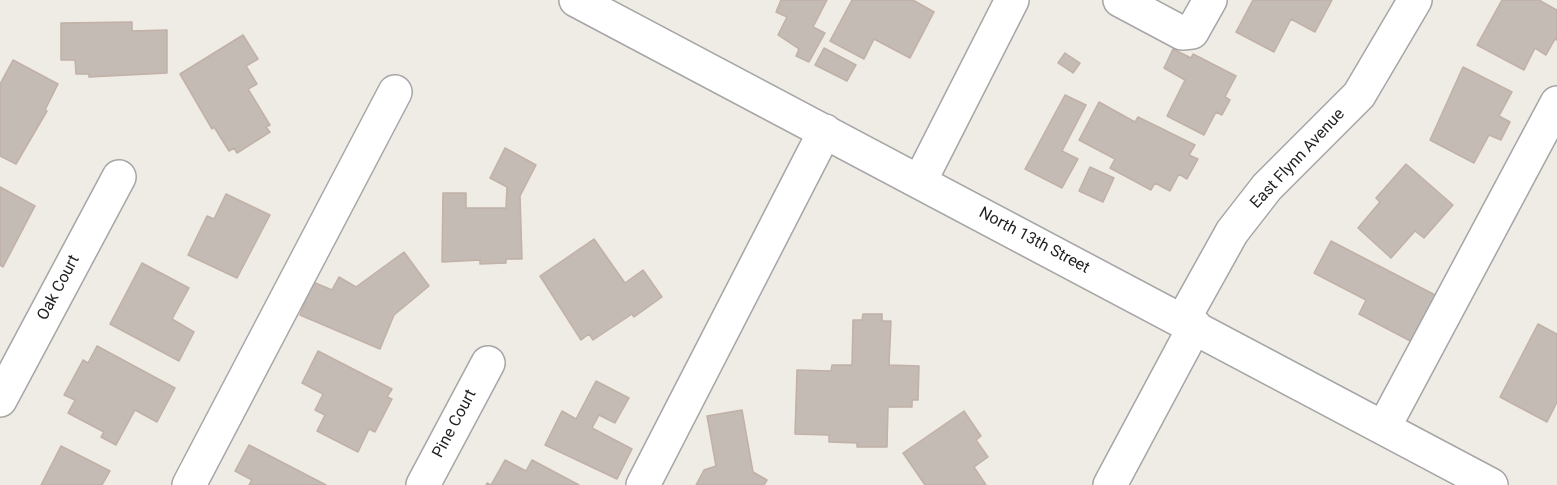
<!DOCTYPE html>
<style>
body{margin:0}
canvas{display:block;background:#efebe5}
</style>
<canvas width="1557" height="485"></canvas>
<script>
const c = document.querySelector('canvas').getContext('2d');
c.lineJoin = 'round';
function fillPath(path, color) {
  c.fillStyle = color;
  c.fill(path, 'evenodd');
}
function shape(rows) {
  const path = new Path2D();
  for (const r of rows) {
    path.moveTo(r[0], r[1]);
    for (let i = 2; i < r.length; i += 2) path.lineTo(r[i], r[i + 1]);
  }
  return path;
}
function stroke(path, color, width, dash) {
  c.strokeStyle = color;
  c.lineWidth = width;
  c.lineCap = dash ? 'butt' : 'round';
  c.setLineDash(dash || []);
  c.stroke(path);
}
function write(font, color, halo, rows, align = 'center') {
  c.font = font + ' Roboto,sans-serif';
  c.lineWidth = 4.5;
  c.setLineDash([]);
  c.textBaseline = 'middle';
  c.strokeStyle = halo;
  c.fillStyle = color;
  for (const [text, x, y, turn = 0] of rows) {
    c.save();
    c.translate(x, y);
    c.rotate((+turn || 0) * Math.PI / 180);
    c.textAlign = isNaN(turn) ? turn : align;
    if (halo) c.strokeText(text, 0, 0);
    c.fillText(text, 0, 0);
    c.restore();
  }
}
const building = shape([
 [781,0,827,0,813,27,825,33,809,62,796,56,799,49,778,35,787,17,776,12,781,0],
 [852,0,913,0,934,12,910,58,874,39,864,59,830,41,852,0],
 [1253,0,1332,0,1315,32,1291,19,1274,52,1236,32,1253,0],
 [1502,0,1539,0,1557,10,1557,40,1555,39,1546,55,1535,48,1524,70,1477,45,1502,0],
 [132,22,132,31,167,30,167,73,89,77,89,74,76,74,75,60,61,60,61,23,132,22],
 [243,35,258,59,246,66,257,84,248,89,270,125,266,127,270,132,237,153,234,148,229,151,214,127,212,129,180,74,243,35],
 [824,48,856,65,847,81,815,65,824,48],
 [1173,49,1191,58,1193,54,1236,76,1225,97,1230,100,1222,115,1216,112,1204,135,1167,116,1185,80,1164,68,1173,49],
 [1065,53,1080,63,1073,73,1058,63,1065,53],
 [13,60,58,84,45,110,47,111,16,164,0,156,0,84,13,60],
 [1463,67,1512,92,1499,116,1510,122,1501,140,1489,135,1474,163,1430,140,1463,67],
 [1065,95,1086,105,1062,151,1078,159,1062,188,1025,169,1065,95],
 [1099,102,1135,122,1138,117,1195,145,1189,155,1198,159,1187,179,1179,174,1170,191,1155,183,1151,190,1110,168,1115,159,1079,140,1099,102],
 [505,148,536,165,520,196,522,259,506,259,506,263,480,264,480,260,442,262,443,193,466,193,466,208,506,208,507,187,490,178,505,148],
 [1406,164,1453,205,1424,238,1415,231,1391,258,1358,228,1380,202,1376,198,1406,164],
 [1090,167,1114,178,1103,202,1079,191,1090,167],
 [0,187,35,206,3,267,0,265,0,187],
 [226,194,270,215,237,278,188,255,207,216,214,219,226,194],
 [594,239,625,283,643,270,662,297,634,317,632,314,593,340,589,334,581,340,540,276,594,239],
 [1331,241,1439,297,1416,344,1359,314,1366,300,1314,273,1331,241],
 [404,252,429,286,394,315,380,349,300,315,313,282,332,290,339,277,356,287,404,252],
 [142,263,189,288,172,319,194,332,179,361,110,324,142,263],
 [863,314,882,314,882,321,891,321,889,365,919,366,918,400,912,400,912,407,888,407,887,447,857,447,857,443,829,442,829,435,795,434,797,370,831,371,832,365,852,365,853,320,862,320,863,314],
 [1538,324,1557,334,1557,402,1547,422,1500,397,1538,324],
 [97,346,175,388,157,422,135,410,116,445,101,437,104,432,68,413,75,400,64,395,83,360,88,363,97,346],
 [318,351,392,389,387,397,392,399,375,432,369,429,358,452,317,431,325,415,315,410,323,394,302,383,318,351],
 [596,381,629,398,615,423,599,415,592,428,632,449,617,479,545,445,562,411,576,419,596,381],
 [742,410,753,472,767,480,764,485,696,485,704,470,716,466,707,416,742,410],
 [964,411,981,436,976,440,988,457,974,467,986,485,925,485,903,453,964,411],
 [249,445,326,485,249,485,252,480,235,471,249,445],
 [61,446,110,471,102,485,41,485,61,446],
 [505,460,526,471,532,460,579,485,486,485,487,483,491,485,505,460]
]);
fillPath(building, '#c4bbb4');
stroke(building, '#c1b1a7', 1.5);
const minor = shape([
 [576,0,1491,485],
 [1120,0,1182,33,1192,32,1210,0],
 [920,181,1012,0],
 [1183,320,1232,232,1267,187,1359,95,1415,0],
 [0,400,119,177],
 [1384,427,1557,103],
 [189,485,395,92],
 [423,485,488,363],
 [643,485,825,131],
 [1110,485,1195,326]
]);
stroke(minor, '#a6a6a6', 36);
stroke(minor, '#fff', 33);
write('16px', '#1f1f1f', '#fff', [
 ["East Flynn Avenue",1298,159,-47],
 ["North 13th Street",1034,241,28],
 ["Oak Court",59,288,-62],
 ["Pine Court",455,424,-62]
]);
</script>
